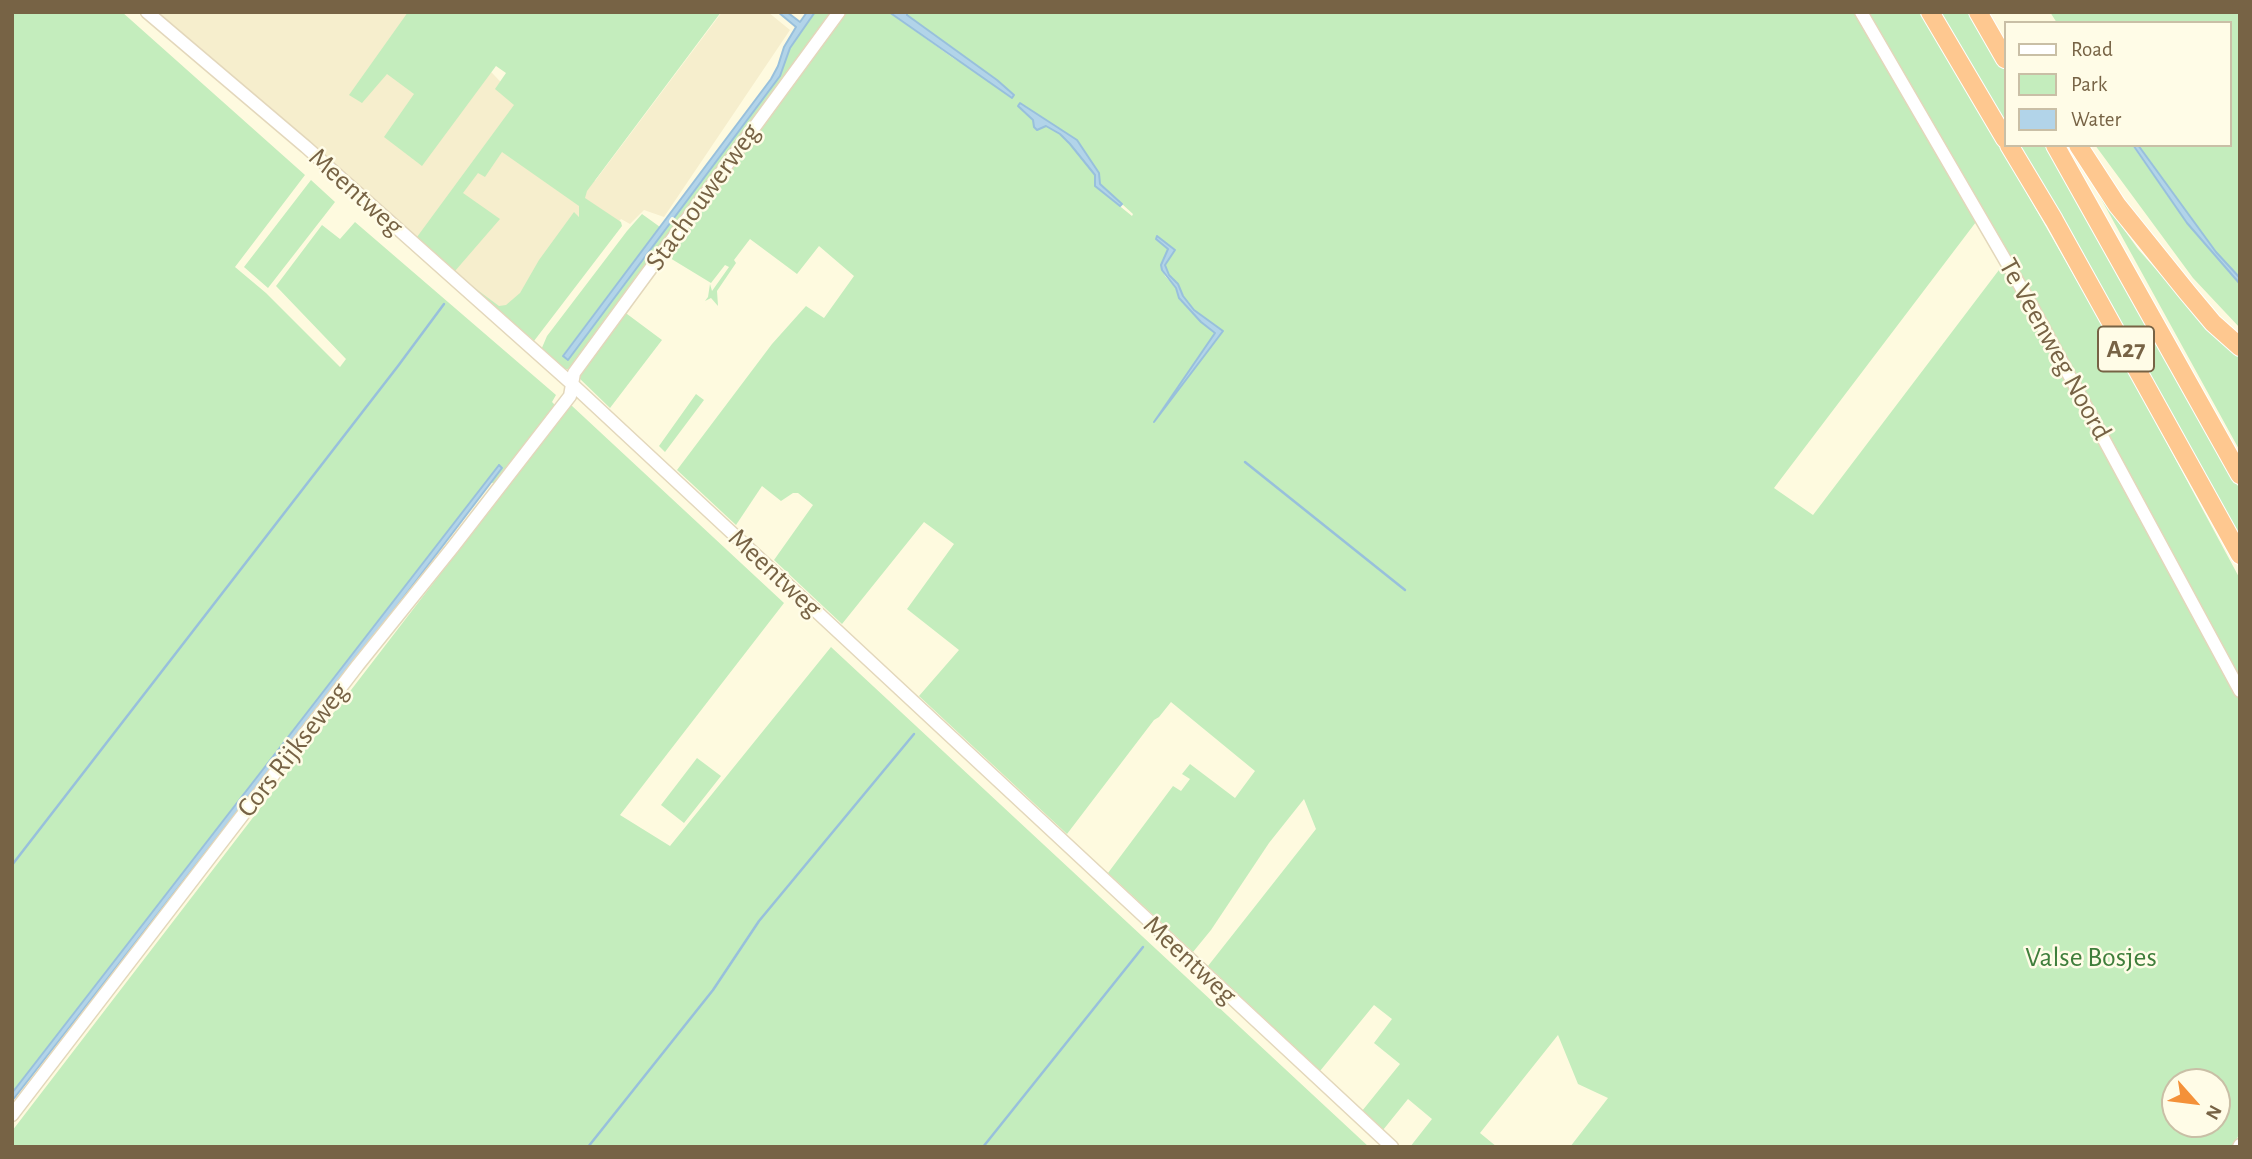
<!DOCTYPE html>
<style>
body{margin:0}
#map{position:relative;width:2252px;height:1159px;overflow:hidden;background:#fefadf;font-family:"Alegreya Sans",sans-serif}
canvas{display:block}
.frame{position:absolute;inset:0;border:14px solid #776345;pointer-events:none}
.legend{position:absolute;left:2004px;top:21px;width:228px;height:126px;box-sizing:border-box;background:#fffce7;border:2px solid #c9bfa6;margin:0;padding:9px 12px;list-style:none;font-size:21px;color:#776345}
.legend li{display:flex;align-items:center;gap:14px;height:35px}
.legend b{width:35px;border:2px solid #c9bfa6}
.north{position:absolute;left:2161px;top:1068px;width:70px;height:70px;box-sizing:border-box;background:#fffce7;border:2px solid #c9bfa6;border-radius:50%;rotate:118deg;font-size:19px;font-weight:700;line-height:28px;text-align:center;color:#776345}
.north::after{content:'';display:block;margin:auto;width:24px;height:32px;background:#f49139;clip-path:polygon(50% 0,100% 100%,50% 72%,0 100%)}
</style>
<div id="map">
<canvas width="2252" height="1159"></canvas>
<div class="frame"></div>
<ul class="legend">
<li><b style="height:9px;background:#fff"></b>Road</li>
<li><b style="height:19px;background:#c4edbd"></b>Park</li>
<li><b style="height:19px;background:#b2d4e9"></b>Water</li>
</ul>
<div class="north">N</div>
</div>
<script>
const c = document.querySelector('canvas').getContext('2d');
c.lineJoin = 'round';
function fillPath(path, color) {
  c.fillStyle = color;
  c.fill(path, 'evenodd');
}
function shape(rows) {
  const path = new Path2D();
  for (const r of rows) {
    path.moveTo(r[0], r[1]);
    for (let i = 2; i < r.length; i += 2) path.lineTo(r[i], r[i + 1]);
  }
  return path;
}
function stroke(path, color, width, dash) {
  c.strokeStyle = color;
  c.lineWidth = width;
  c.lineCap = dash ? 'butt' : 'round';
  c.setLineDash(dash || []);
  c.stroke(path);
}
function write(font, color, halo, rows, align = 'center') {
  c.font = font + ' "Alegreya Sans",sans-serif';
  c.lineWidth = 5;
  c.setLineDash([]);
  c.textBaseline = 'middle';
  c.strokeStyle = halo;
  c.fillStyle = color;
  for (const [text, x, y, turn = 0] of rows) {
    c.save();
    c.translate(x, y);
    c.rotate((+turn || 0) * Math.PI / 180);
    c.textAlign = isNaN(turn) ? turn : align;
    if (halo) c.strokeText(text, 0, 0);
    c.fillText(text, 0, 0);
    c.restore();
  }
}
fillPath(shape([
 [151,12,434,12,595,181,722,12,768,12,790,30,664,217,644,210,630,224,621,219,520,344]
]), '#f6eecd');
fillPath(shape([
 [12,12,122,12,305,175,235,267,266,293,340,367,346,359,276,286,322,225,340,239,355,222,556,395,552,402,563,413,571,405,784,603,620,815,670,846,831,647,1369,1147,12,1147,12,1131,504,491,491,482,502,468,499,465,12,1093],
 [408,12,721,12,587,191,585,198,621,222,622,226,534,341,519,328,517,331,465,284,468,283,499,306,506,305,520,293,539,260,574,212,579,217,579,206,502,152,485,177,478,173,463,193,500,219,455,271,417,237,514,105,495,89,506,73,496,66,422,166,384,137,414,94,387,74,362,103,349,95],
 [815,12,836,12,580,355,568,369,562,369,541,350,547,336,627,231,642,214,660,227,563,355,568,360,780,76,790,48],
 [845,12,889,12,953,58,1014,94,907,15,907,12,1858,12,1979,218,1774,488,1813,515,2005,262,2240,696,2240,1133,2232,1147,1570,1147,1608,1098,1578,1084,1558,1035,1480,1133,1497,1147,1410,1147,1432,1119,1408,1099,1383,1130,1362,1111,1400,1064,1374,1043,1392,1019,1374,1005,1320,1071,1208,966,1316,829,1304,799,1269,843,1211,930,1193,952,1108,873,1173,786,1181,791,1190,779,1182,774,1190,764,1235,798,1255,771,1171,702,1159,717,1154,720,1067,834,919,696,959,650,907,609,954,544,924,522,842,624,774,560,813,505,798,493,793,493,781,501,762,486,736,525,677,470,772,344,806,306,824,318,854,276,819,246,797,274,750,239,734,260,736,263,717,291,718,306,711,298,705,301,708,297,710,284,712,291,729,267,725,265,711,283,665,255],
 [1020,103,1076,140,1098,173,1100,184,1133,214,1132,216,1095,186,1095,175,1070,144,1060,134,1046,125,1034,123],
 [1156,239,1175,250,1165,265,1169,275,1178,284,1183,296,1194,310,1223,331,1156,418,1215,333,1192,313,1179,299,1176,288,1165,276,1161,265,1168,249],
 [2175,1082,2217,1082,2217,1124,2175,1124],
 [1865,12,1923,12,2121,358,2240,579,2240,686],
 [1940,12,1972,12,2005,68,2005,122],
 [2050,12,2240,12,2240,278,2216,252,2138,145,2229,145,2229,23,2057,23],
 [2019,145,2049,145,2163,347,2240,490,2240,547],
 [2095,145,2132,145,2187,223,2240,284,2240,328,2193,278],
 [311,180,335,202,268,288,244,267],
 [2099,195,2138,249,2175,291,2240,357,2240,451],
 [623,311,662,340,610,408,578,377],
 [696,394,704,400,665,452,659,446],
 [697,758,721,776,684,823,661,805]
]), '#c4edbd');
const water = shape([
 [778,12,787,12,800,22,807,12,815,12,790,48,780,76,568,360,563,356,771,79,778,66,784,47,796,27,778,12],
 [889,12,907,12,907,15,997,80,1014,95,1012,98,889,12],
 [1020,103,1077,140,1099,173,1100,184,1122,204,1120,206,1095,186,1095,175,1070,144,1060,134,1046,126,1037,130,1034,127,1033,120,1018,106,1020,103],
 [2133,145,2138,145,2216,252,2240,278,2240,284,2187,223,2133,145],
 [1157,236,1175,250,1165,265,1169,275,1178,284,1183,296,1194,310,1223,331,1154,422,1215,333,1201,322,1179,298,1176,288,1162,270,1161,265,1168,249,1156,239,1157,236],
 [499,465,502,468,378,631,12,1101,12,1093,499,465]
]);
fillPath(water, '#b2d4e9');
stroke(water, '#98c0dc', 2);
stroke(shape([
 [1245,462,1405,590],
 [12,865,398,366,444,304],
 [588,1147,713,990,759,921,914,734],
 [983,1147,1143,947]
]), '#98c0dc', 2.5);
const minor = shape([
 [147,12,306,147,572,384,1392,1147],
 [1861,12,2029,301,2240,691],
 [12,1115,358,665,453,547,570,396,574,373,839,12],
 [2239,1147,2240,1145]
]);
const highway = shape([
 [1930,12,2005,139],
 [1978,12,2005,59],
 [2009,145,2054,220,2240,555],
 [2055,145,2240,475],
 [2078,145,2117,205,2187,292,2213,323,2240,347]
]);
stroke(minor, '#e3d7bb', 15);
stroke(highway, '#fff', 20);
stroke(minor, '#fff', 12);
stroke(highway, '#fec890', 18);
for (const [x, y, w] of [
 [2126,349,56]
]) {
  const box = new Path2D();
  box.roundRect(x - w / 2, y - 22.5, w, 45, 5);
  c.fillStyle = '#fffce7';
  c.fill(box);
  stroke(box, '#776345', 2);
}
write('bold 26px', '#776345', null, [
 ["A27",2126,349]
]);
write('28px', '#776345', '#fffce7', [
 ["Meentweg",356,192,42],
 ["Stachouwerweg",703,197,-54],
 ["Te Veenweg Noord",2055,349,61],
 ["Meentweg",775,573,43],
 ["Cors Rijkseweg",293,750,-52],
 ["Meentweg",1190,960,43]
]);
write('28px', '#3f7e3b', '#fffce7', [
 ["Valse Bosjes",2091,958]
]);
</script>
